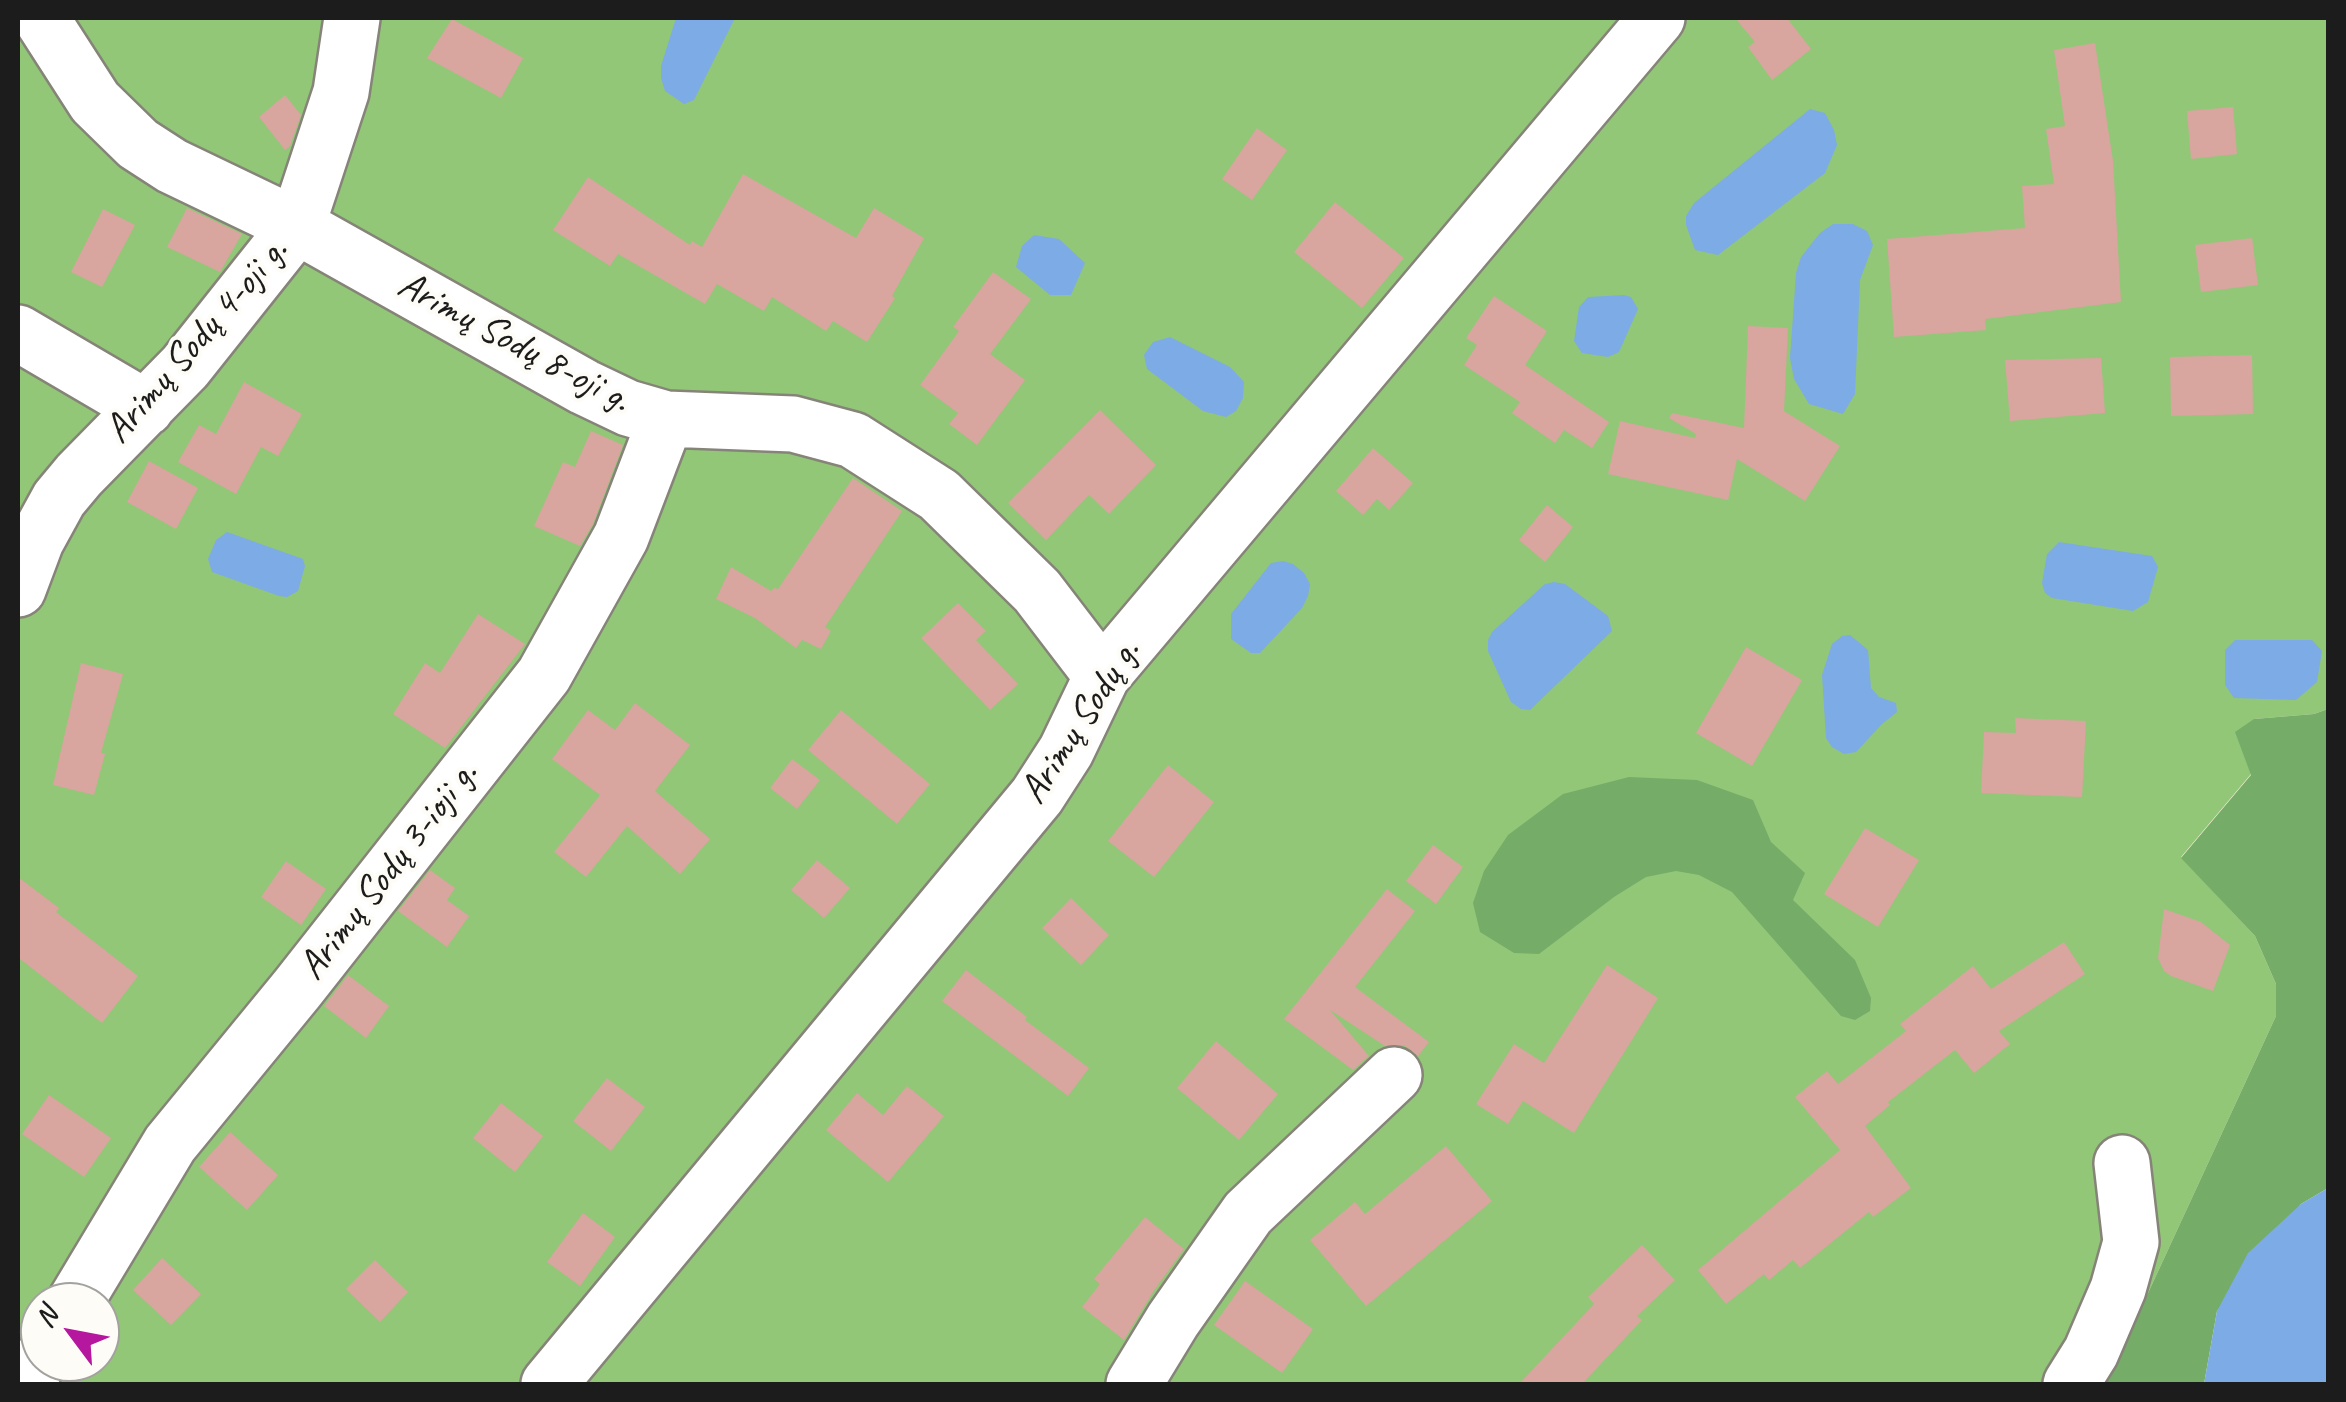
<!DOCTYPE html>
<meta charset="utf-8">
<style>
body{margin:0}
#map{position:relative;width:2346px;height:1402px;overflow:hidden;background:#f1ecd4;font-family:Caveat,sans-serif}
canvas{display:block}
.frame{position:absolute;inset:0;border:20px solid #1c1c1c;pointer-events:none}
.north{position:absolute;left:20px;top:1282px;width:100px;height:100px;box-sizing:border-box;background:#fdfcf7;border:2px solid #a3a29f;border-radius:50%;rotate:302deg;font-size:28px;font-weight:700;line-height:40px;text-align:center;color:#1c1c1c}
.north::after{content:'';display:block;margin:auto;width:35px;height:45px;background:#b5179e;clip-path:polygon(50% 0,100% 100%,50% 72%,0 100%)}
</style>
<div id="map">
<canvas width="2346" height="1402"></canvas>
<div class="frame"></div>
<div class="north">N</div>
</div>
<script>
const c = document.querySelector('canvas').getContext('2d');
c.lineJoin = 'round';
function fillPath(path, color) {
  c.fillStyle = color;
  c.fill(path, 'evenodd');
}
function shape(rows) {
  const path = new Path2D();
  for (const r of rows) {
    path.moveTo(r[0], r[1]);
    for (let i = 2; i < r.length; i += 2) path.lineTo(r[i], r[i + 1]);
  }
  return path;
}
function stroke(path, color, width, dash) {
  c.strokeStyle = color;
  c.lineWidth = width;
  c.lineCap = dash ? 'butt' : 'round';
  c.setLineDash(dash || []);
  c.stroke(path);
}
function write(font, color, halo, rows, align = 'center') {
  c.font = font + ' Caveat,sans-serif';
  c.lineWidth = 8;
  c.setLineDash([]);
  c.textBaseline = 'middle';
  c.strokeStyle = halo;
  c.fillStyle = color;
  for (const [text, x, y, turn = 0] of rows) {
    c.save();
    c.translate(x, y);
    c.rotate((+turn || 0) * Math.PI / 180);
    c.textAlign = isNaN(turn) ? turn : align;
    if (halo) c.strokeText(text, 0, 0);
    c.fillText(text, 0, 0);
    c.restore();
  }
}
fillPath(shape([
 [18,18,2328,18,2328,709,2314,714,2254,719,2251,774,2181,857,2255,936,2276,984,2276,1016,2106,1384,18,1384],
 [40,1302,100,1302,100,1362,40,1362]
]), '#92c778');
fillPath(shape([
 [2328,709,2328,1188,2301,1204,2217,1311,2204,1384,2106,1384,2276,1016,2276,984,2255,936,2181,858,2251,775,2235,732,2254,719,2314,714],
 [1629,777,1697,780,1753,800,1771,842,1805,873,1793,900,1855,960,1871,998,1870,1011,1855,1020,1841,1016,1732,892,1699,875,1676,871,1646,877,1614,897,1539,954,1514,953,1480,932,1473,903,1484,871,1508,835,1563,794]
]), '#75ac68');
fillPath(shape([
 [676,18,735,18,694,100,684,104,665,91,661,78,661,66],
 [1810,109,1825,113,1834,130,1837,145,1825,173,1718,255,1695,250,1686,225,1686,216,1694,203],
 [1833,224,1853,224,1867,231,1873,245,1860,280,1855,394,1843,414,1809,404,1794,379,1790,358,1796,273,1801,257,1820,233],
 [1034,235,1059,239,1085,263,1071,295,1050,295,1016,267,1022,246],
 [1624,295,1631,297,1638,309,1619,352,1608,357,1582,353,1574,341,1579,307,1588,297],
 [1170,337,1230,367,1244,382,1243,398,1236,411,1226,417,1203,411,1147,369,1144,355,1153,342],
 [227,532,303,559,305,566,298,591,287,597,279,596,212,572,208,559,216,540],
 [2059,542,2152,556,2158,567,2148,602,2133,611,2052,598,2045,593,2042,583,2047,554],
 [1283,561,1293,564,1304,573,1310,584,1308,596,1302,608,1260,653,1251,653,1231,639,1231,614,1271,563],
 [1554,582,1565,584,1608,616,1612,631,1530,710,1521,709,1511,702,1488,651,1488,640,1492,632,1545,584],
 [1850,635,1868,650,1871,688,1879,697,1896,703,1897,712,1882,724,1856,752,1844,754,1832,747,1826,738,1822,675,1832,644,1842,636],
 [2235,640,2312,640,2322,651,2317,682,2296,700,2234,698,2225,685,2225,650],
 [2328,1188,2328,1384,2204,1384,2217,1311,2248,1253,2301,1204]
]), '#7cabe6');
fillPath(shape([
 [1735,18,1787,18,1811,49,1772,80,1748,47,1755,42],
 [452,19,523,58,501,98,427,58],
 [2095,43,2113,161,2121,302,1985,319,1986,330,1894,337,1887,239,2025,228,2022,186,2054,184,2046,129,2065,126,2054,50],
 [285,95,301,115,290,146,285,150,259,117],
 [2233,107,2237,154,2191,159,2187,111],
 [1257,128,1287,150,1252,200,1222,179],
 [743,174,856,238,874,208,924,238,892,296,895,298,867,342,833,321,826,331,772,297,764,311,717,284,705,304,618,254,610,266,553,230,588,177,690,245,692,241,702,247],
 [1335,202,1404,258,1362,308,1294,252],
 [187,208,242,234,220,272,167,247],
 [103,209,135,225,102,287,71,272],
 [2252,238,2258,285,2201,292,2195,245],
 [993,272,1031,299,990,354,1025,380,977,445,949,424,958,413,920,385,959,331,953,327],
 [1494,296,1547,331,1525,365,1609,422,1592,448,1564,430,1555,443,1512,413,1520,402,1464,365,1477,345,1466,338],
 [1748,326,1788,328,1784,411,1840,446,1805,501,1737,459,1728,500,1608,474,1620,421,1695,438,1696,434,1669,418,1672,413,1744,428],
 [2252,355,2253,414,2171,416,2170,357],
 [2101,358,2105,413,2010,421,2005,360],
 [244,382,302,414,278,456,261,447,236,494,178,462,199,425,216,434],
 [1100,410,1156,465,1109,514,1089,495,1046,540,1008,503],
 [591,431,623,445,593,524,580,546,534,526,563,462,575,467],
 [1373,448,1413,483,1389,510,1377,499,1363,515,1336,491],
 [149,461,198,488,176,529,127,502],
 [853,478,902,511,825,627,831,631,821,649,802,640,796,648,755,618,716,599,731,567,771,591,774,588,778,589],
 [1547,505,1573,527,1545,562,1519,540],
 [958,603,986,631,976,640,1018,684,990,710,921,638],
 [478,614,525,644,445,748,393,714,425,663,440,673],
 [1746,647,1802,680,1752,766,1696,733],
 [81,663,123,674,101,753,105,754,94,795,53,785],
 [635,703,690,745,655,791,710,839,680,874,627,826,586,877,554,852,600,795,552,759,588,710,615,730],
 [841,710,930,784,897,824,808,750],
 [2015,718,2086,721,2082,797,1981,793,1984,732,2016,733],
 [792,759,820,780,797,809,770,788],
 [1168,765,1214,802,1154,877,1108,841],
 [1865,828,1919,860,1878,927,1824,894],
 [1433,845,1463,867,1436,904,1406,881],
 [817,860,850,888,824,918,791,890],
 [286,861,326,889,301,925,261,897],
 [430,870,455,888,447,900,469,916,447,947,398,911],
 [18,877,59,908,56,912,138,976,102,1023,20,959,18,962],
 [1387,889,1415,911,1355,987,1429,1042,1418,1056,1404,1045,1385,1046,1330,1010,1369,1056,1353,1070,1284,1019],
 [1071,898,1109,935,1081,965,1042,928],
 [2164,909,2201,922,2230,945,2213,991,2171,976,2164,971,2158,958],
 [2064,942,2085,974,1999,1031,2010,1044,1974,1073,1955,1050,1888,1102,1890,1105,1865,1126,1911,1188,1873,1217,1869,1212,1800,1268,1793,1260,1769,1280,1764,1274,1726,1304,1698,1270,1840,1150,1795,1097,1827,1071,1838,1084,1906,1031,1900,1024,1973,966,1991,989],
 [1607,965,1658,998,1574,1133,1523,1101,1508,1124,1476,1104,1514,1044,1544,1063],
 [966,970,1027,1017,1025,1020,1089,1068,1068,1096,942,1001],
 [348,975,389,1006,366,1038,324,1006],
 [1216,1041,1278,1094,1239,1140,1177,1088],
 [607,1078,645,1107,611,1151,573,1121],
 [907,1086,944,1116,888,1182,826,1130,857,1093,883,1115],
 [49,1095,111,1138,84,1177,22,1134],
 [501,1103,543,1136,515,1172,473,1138],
 [230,1132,278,1175,247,1210,199,1167],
 [1446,1146,1492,1201,1366,1306,1310,1240,1355,1202,1365,1214],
 [583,1213,615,1237,580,1286,547,1262],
 [1145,1217,1184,1249,1153,1292,1124,1340,1082,1307,1100,1284,1094,1279],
 [1642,1245,1675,1280,1637,1316,1642,1320,1582,1384,1519,1384,1594,1304,1588,1297],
 [162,1258,201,1294,171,1325,133,1290],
 [375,1260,408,1292,380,1322,346,1289],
 [1245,1281,1313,1329,1282,1373,1214,1325]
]), '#d8a59f');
const minor = shape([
 [41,18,95,102,138,144,172,166,297,226,584,387,628,408,666,419,793,424,853,440,939,495,1037,591,1102,676],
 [18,333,146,408],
 [18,589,36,541,59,499,79,475,185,367,297,226,341,92,352,18],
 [75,1302,170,1144,297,989,544,675,621,537,666,419],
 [25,1384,40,1360],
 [549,1384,1037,796,1066,751,1102,676,1657,18],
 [1134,1384,1173,1320,1248,1213,1394,1075],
 [2071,1384,2091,1352,2118,1289,2131,1242,2122,1163]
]);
stroke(minor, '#868478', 60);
stroke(minor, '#fff', 55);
write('40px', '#1c1c1c', '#fdfcf7', [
 ["Arimų Sodų 4-oji g.",197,341,-49],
 ["Arimų Sodų 8-oji g.",514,343,28],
 ["Arimų Sodų g.",1081,722,-57],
 ["Arimų Sodų 3-ioji g.",389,871,-52]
]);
</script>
